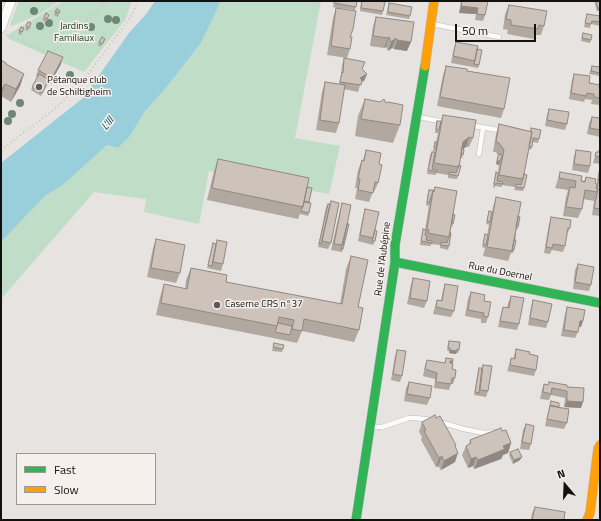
<!DOCTYPE html>
<meta charset="utf-8">
<style>
body{margin:0}
#map{position:relative;width:601px;height:521px;overflow:hidden;background:#e6e3e1;font-family:"Titillium Web",sans-serif}
canvas{display:block}
.frame{position:absolute;inset:0;border:2px solid #131110;pointer-events:none}
.legend{position:absolute;left:16px;top:453px;width:140px;height:52px;box-sizing:border-box;background:#f5f0ec;border:1px solid #9b9794;margin:0;padding:5px 7px;list-style:none;font-size:12px;color:#131110}
.legend li{display:flex;align-items:center;gap:8px;height:20px}
.legend b{width:20px;border:1px solid #9b9794}
.north{position:absolute;left:545px;top:465px;width:40px;height:40px;-webkit-text-stroke:3px #f5f0ec;paint-order:stroke;rotate:341deg;font-size:11px;font-weight:700;line-height:16px;text-align:center;color:#131110}
.north::after{content:'';display:block;margin:auto;width:14px;height:18px;background:#131110;clip-path:polygon(50% 0,100% 100%,50% 72%,0 100%)}
.scale{position:absolute;left:455px;top:24px;width:81px;height:18px;box-sizing:border-box;border:2px solid #131110;border-top:0;padding-left:5px;font-size:12px;line-height:14px;white-space:nowrap;color:#131110;-webkit-text-stroke:3px #f5f0ec;paint-order:stroke}
</style>
<div id="map">
<canvas width="601" height="521"></canvas>
<div class="frame"></div>
<ul class="legend">
<li><b style="height:5px;background:#30b455"></b>Fast</li>
<li><b style="height:5px;background:#ff9f0a"></b>Slow</li>
</ul>
<div class="north">N</div>
<div class="scale">50 m</div>
</div>
<script>
const c = document.querySelector('canvas').getContext('2d');
c.lineJoin = 'round';
function fillPath(path, color) {
  c.fillStyle = color;
  c.fill(path, 'evenodd');
}
function shape(rows) {
  const path = new Path2D();
  for (const r of rows) {
    path.moveTo(r[0], r[1]);
    for (let i = 2; i < r.length; i += 2) path.lineTo(r[i], r[i + 1]);
  }
  return path;
}
function stroke(path, color, width, dash) {
  c.strokeStyle = color;
  c.lineWidth = width;
  c.lineCap = dash ? 'butt' : 'round';
  c.setLineDash(dash || []);
  c.stroke(path);
}
function write(font, color, halo, rows, align = 'center') {
  c.font = font + ' "Titillium Web",sans-serif';
  c.lineWidth = 3;
  c.setLineDash([]);
  c.textBaseline = 'middle';
  c.strokeStyle = halo;
  c.fillStyle = color;
  for (const [text, x, y, turn = 0] of rows) {
    c.save();
    c.translate(x, y);
    c.rotate((+turn || 0) * Math.PI / 180);
    c.textAlign = isNaN(turn) ? turn : align;
    if (halo) c.strokeText(text, 0, 0);
    c.fillText(text, 0, 0);
    c.restore();
  }
}
fillPath(shape([
 [19,1,60,1,38,15,12,26,10,25],
 [63,1,132,1,125,20,84,72,7,38,9,34],
 [221,1,321,1,295,138,340,146,329,194,209,171,199,224,144,212,146,199,94,192,1,299,1,242,45,196,64,184,107,145,118,148,130,136,145,111,165,89,201,43]
]), '#c0dec7');
fillPath(shape([
 [155,1,221,1,201,43,165,89,145,111,130,136,118,148,107,145,64,184,45,196,1,242,1,163,83,98,129,33,147,13]
]), '#99cedb');
const lane = shape([
 [432,24,499,37],
 [418,117,446,122],
 [469,125,504,131],
 [479,154,483,128],
 [372,427,382,427,409,418,415,418,433,420,464,429,484,433,495,432]
]);
const street = shape([
 [1,28,11,1]
]);
const fast = shape([
 [395,262,600,303],
 [356,520,395,262,395,245,425,66]
]);
const slow = shape([
 [425,66,434,1],
 [587,520,590,513,598,449,600,445]
]);
stroke(lane, '#bdbbb9', 5.5);
stroke(street, '#bdbbb9', 10);
stroke(fast, '#bdbbb9', 10);
stroke(slow, '#bdbbb9', 10);
stroke(shape([
 [6,35,47,52,55,50,102,7,105,1],
 [1,150,56,108,79,86,132,15,138,1]
]), '#c5c3c3', 2, [1, 3]);
stroke(lane, '#fbfbfa', 4.5);
stroke(street, '#fbfbfa', 9);
stroke(fast, '#30b455', 9);
stroke(slow, '#ff9f0a', 9);
c.fillStyle = '#6f8777';
for (const [x, y] of [
 [34,11],
 [108,19],
 [116,20],
 [49,23],
 [40,26],
 [91,27],
 [70,75],
 [20,103],
 [12,114],
 [8,121]
]) {
  c.beginPath();
  c.arc(x, y, 4, 0, 2 * Math.PI);
  c.fill();
}
fillPath(shape([
 [334,1,357,1,355,10,333,7],
 [361,1,378,1,383,11,382,15,360,11],
 [461,1,488,1,485,15,483,21,475,20,476,14,459,13],
 [594,1,600,1,600,10,597,11],
 [389,3,410,16,409,19,386,15],
 [509,5,544,26,541,35,536,35,534,39,507,34,508,30,503,29,505,14],
 [336,8,350,37,350,49,347,58,327,55,333,18],
 [55,11,60,11,58,17,54,15],
 [587,14,600,16,600,26,591,24,590,28,584,27],
 [44,17,48,19,46,22,42,20],
 [376,17,407,51,394,49,392,48,388,51,386,47,384,48,370,46,373,26],
 [28,22,31,23,28,31,25,30],
 [21,27,24,28,21,35,18,34],
 [583,33,591,40,590,43,581,41],
 [105,39,104,42,100,47,98,45,99,42],
 [456,42,477,49,479,65,478,68,451,63,454,48],
 [344,58,362,69,367,74,364,81,361,82,358,92,344,89,339,123,336,133,316,130,322,92,325,82,339,84,341,75,342,65],
 [1,60,6,64,24,74,20,86,11,102,1,96],
 [61,64,50,84,48,83,41,96,31,90,37,77,36,76,38,70],
 [446,66,467,71,504,109,501,118,437,106,443,75],
 [592,66,600,67,600,76,589,74],
 [574,74,600,88,600,103,599,105,591,104,592,100,585,99,584,102,569,99,572,80],
 [365,99,400,125,393,143,355,136,358,116],
 [549,109,567,124,565,130,545,126,547,115],
 [443,115,473,138,469,147,466,147,463,149,463,155,462,158,460,158,459,165,458,176,457,179,448,178,448,175,436,173,436,175,427,174,430,155,432,152,435,152,435,151,433,151,434,145,435,142,436,142,438,133,435,133,436,124,437,121,441,121],
 [592,117,600,118,600,137,587,134,589,123],
 [499,124,530,131,531,128,539,139,538,143,533,142,531,150,529,149,524,174,524,188,523,191,514,190,515,187,502,185,502,187,495,186,495,188,493,187,495,176,496,172,498,173,499,164,499,165,496,164,498,156,496,152,493,152,496,134],
 [600,146,600,164,593,163,596,152,598,152],
 [366,150,379,164,378,183,374,192,373,192,369,202,355,199,357,188,355,188,358,170,362,160,363,160],
 [576,150,590,166,588,173,572,170,574,156],
 [218,159,306,193,312,188,309,203,309,213,308,216,300,214,298,219,207,200,214,171],
 [600,168,600,216,592,215,594,201,583,199,582,209,578,218,563,216,566,197,568,190,555,188,557,182,560,172,584,181,586,177,595,183,597,184,598,173],
 [435,187,453,214,453,224,452,227,451,227,449,246,448,250,440,248,440,245,431,244,431,246,420,245,422,233,423,229,425,230,429,205,428,206,426,205,428,193,429,190,434,190],
 [496,197,518,216,518,227,517,230,516,230,516,236,515,240,514,250,513,253,511,253,508,261,483,256,485,248,482,247,485,234,487,235,489,225,486,224,488,214,489,211,492,212,493,207],
 [331,201,331,243,328,249,318,247,326,207,328,204,330,204],
 [342,203,347,224,343,249,342,252,331,250,340,210],
 [365,209,375,230,375,241,373,245,358,241,363,216],
 [551,217,570,228,567,234,565,246,563,252,552,250,550,254,544,253,549,224],
 [156,239,180,273,176,283,147,277,153,248],
 [217,240,223,264,221,271,207,268,213,243,216,244],
 [351,256,358,307,359,330,354,342,302,331,297,343,273,338,156,315,160,297,164,284,185,289,186,280,191,268,226,282,340,304,346,269],
 [578,264,591,285,589,291,573,289,575,270],
 [413,278,427,301,424,308,407,304,411,284],
 [445,284,454,311,451,317,433,314,437,300,441,301,443,290],
 [471,292,484,301,488,317,486,323,481,323,481,319,465,316,468,299],
 [511,296,519,324,517,330,498,327,501,314,503,307,507,308,508,303],
 [533,300,548,322,546,328,528,325,531,307],
 [567,307,581,327,579,327,578,332,575,338,561,336,565,314],
 [449,341,459,350,458,353,456,353,456,354,449,353,449,351,447,351,448,344],
 [274,343,283,349,282,352,272,351],
 [516,349,529,354,536,370,534,376,507,371,509,365,511,358,513,359],
 [397,350,402,376,400,382,391,380,395,356],
 [446,358,453,361,452,369,455,378,453,384,451,384,449,390,434,388,435,379,423,376,425,366,427,360,445,363],
 [483,365,488,391,486,397,474,395,478,371,479,368,482,368],
 [409,382,430,398,427,405,404,401,406,388],
 [549,382,567,387,581,408,564,407,565,398,551,395,549,400,540,399,542,390,544,384,548,385],
 [551,401,559,403,558,407,567,423,564,429,545,426,548,412],
 [422,422,456,448,455,462,441,470,438,466,436,467,421,440,422,437,419,432],
 [526,424,531,444,529,450,520,449,523,430],
 [502,431,511,443,508,453,503,455,501,459,474,469,473,466,468,468,462,455,466,446,469,444,470,440],
 [510,452,520,460,513,464,509,455],
 [535,507,564,520,531,520,532,513]
]), '#b1a8a0');
fillPath(shape([
 [461,6,478,8,476,14,459,13],
 [600,7,600,10,597,11,598,8],
 [389,37,386,47,384,48,388,38],
 [396,38,392,48,388,51,391,42],
 [397,40,411,42,407,51,394,49],
 [63,57,61,64,50,84,52,78],
 [24,74,20,86,11,102,16,89],
 [367,74,364,81,358,84,360,78],
 [5,84,1,95,1,91],
 [469,137,466,147,460,151,463,142],
 [497,161,500,161,499,165,496,164],
 [580,321,583,321,581,327,577,327],
 [450,350,457,351,456,354,449,353],
 [450,361,453,361,451,368,448,367],
 [567,401,583,402,581,408,564,407],
 [511,443,508,453,503,455,501,459,474,469,478,460,503,446],
 [458,453,455,462,441,470,444,461],
 [442,456,438,466,436,467,439,458],
 [476,457,473,466,468,468,471,459],
 [522,457,520,460,513,464,514,460]
]), '#908882');
const building = shape([
 [334,1,357,1,356,7,334,3,334,1],
 [362,1,378,1,385,2,383,11,361,8,362,1],
 [462,1,488,1,485,15,477,14,478,8,461,6,462,1],
 [596,1,600,1,600,7,598,8,596,1],
 [389,3,412,7,410,16,388,12,389,3],
 [509,5,547,11,544,26,539,25,538,29,511,25,511,20,506,19,509,5],
 [336,8,356,11,353,29,350,37,352,37,350,49,331,46,336,8],
 [57,9,60,11,59,13,55,11,57,9],
 [46,13,49,15,47,19,44,17,46,13],
 [587,14,600,16,600,22,592,21,591,24,585,23,587,14],
 [376,17,414,22,411,42,397,40,396,38,391,42,389,37,388,38,373,36,376,17],
 [28,22,31,23,29,28,26,26,28,22],
 [21,27,24,28,22,32,19,31,21,27],
 [583,33,592,35,591,40,582,38,583,33],
 [102,37,105,39,102,44,99,42,102,37],
 [456,42,478,46,475,61,453,56,456,42],
 [477,49,482,50,479,65,474,64,477,49],
 [48,51,63,57,52,78,38,70,48,51],
 [344,58,365,62,362,69,367,74,360,78,362,80,361,85,340,82,342,72,343,73,344,58],
 [1,60,6,63,6,64,24,74,16,89,5,84,1,91,1,60],
 [446,66,467,69,467,71,510,78,504,109,440,97,446,66],
 [592,66,600,67,600,73,591,71,592,66],
 [39,74,49,80,42,93,32,87,39,74],
 [574,74,590,76,589,83,600,85,599,88,600,88,600,98,594,97,594,94,587,93,586,96,571,93,574,74],
 [325,82,345,85,339,123,320,120,325,82],
 [365,99,380,102,384,99,386,103,388,102,403,105,400,125,361,119,365,99],
 [549,109,569,112,567,124,547,120,549,109],
 [443,115,476,120,473,138,469,137,463,142,459,167,434,163,443,115],
 [592,117,600,118,600,130,590,128,592,117],
 [437,121,441,121,439,130,436,129,437,121],
 [499,124,532,132,523,179,499,175,504,150,499,143,496,142,499,124],
 [531,128,541,130,539,139,533,138,532,147,529,146,532,132,531,131,531,128],
 [435,142,437,142,436,148,434,147,435,142],
 [462,147,464,150,463,155,461,154,462,147],
 [600,147,600,157,595,156,596,152,599,152,600,147],
 [366,150,381,153,379,164,382,165,378,183,375,182,373,193,358,190,360,179,358,179,362,160,364,161,366,150],
 [576,150,591,152,590,166,574,164,576,150],
 [432,152,435,152,432,169,437,170,437,172,428,170,432,152],
 [500,154,502,156,500,161,497,161,498,156,500,154],
 [218,159,309,178,303,207,212,188,218,159],
 [459,165,461,166,458,176,449,174,450,172,456,173,459,165],
 [600,171,600,209,594,208,598,189,597,189,600,171],
 [496,172,498,173,497,181,503,182,503,184,496,183,496,184,494,184,496,172],
 [560,172,582,176,581,181,585,182,586,177,596,179,595,183,597,184,596,189,598,189,597,192,585,190,582,209,566,207,570,187,575,188,576,181,559,178,560,172],
 [524,174,527,175,524,188,516,187,516,184,521,185,524,174],
 [307,187,312,188,309,202,304,201,307,187],
 [435,187,457,191,449,237,428,233,429,230,427,229,433,191,434,192,435,187],
 [429,190,434,190,433,191,429,203,427,202,429,190],
 [496,197,521,202,512,251,487,247,496,197],
 [331,201,339,203,331,243,322,241,331,201],
 [304,202,311,203,309,213,301,211,304,202],
 [342,203,351,205,343,245,334,244,342,203],
 [328,204,330,204,321,244,319,244,328,204],
 [365,209,379,212,373,238,360,235,365,209],
 [489,211,492,212,490,222,487,221,489,211],
 [453,214,455,215,453,224,452,223,453,214],
 [518,216,520,217,518,227,516,227,518,216],
 [551,217,571,220,570,228,568,228,565,246,553,244,552,248,546,247,551,217],
 [347,224,349,224,343,249,341,249,347,224],
 [423,229,426,230,425,235,427,236,426,240,432,241,432,243,421,241,423,229],
 [375,230,377,231,375,241,372,241,375,230],
 [450,233,451,233,449,246,441,245,441,242,447,243,450,233],
 [485,234,488,235,486,245,483,244,485,234],
 [156,239,185,245,180,273,151,268,156,239],
 [217,240,227,242,223,264,213,262,217,240],
 [514,240,516,240,514,250,512,250,514,240],
 [213,243,216,244,212,266,208,265,213,243],
 [351,256,368,260,358,307,363,308,359,330,304,319,302,331,292,329,294,320,279,317,277,326,161,303,164,284,187,289,191,268,227,275,226,282,342,304,351,256],
 [578,264,594,267,591,285,575,282,578,264],
 [413,278,430,281,427,301,410,298,413,278],
 [445,284,458,286,454,311,436,307,437,300,442,301,445,284],
 [471,292,485,295,484,301,491,302,488,317,483,316,484,313,468,310,471,292],
 [511,296,524,298,519,324,500,321,503,307,509,308,511,296],
 [533,300,552,304,548,322,530,318,533,300],
 [567,307,585,310,583,321,580,321,578,332,564,330,567,307],
 [278,323,292,326,290,335,275,332,278,323],
 [449,341,460,342,459,350,457,349,457,351,450,350,450,348,448,348,449,341],
 [274,343,284,345,283,349,273,347,274,343],
 [516,349,530,352,529,354,538,356,536,370,510,365,511,358,515,359,516,349],
 [397,350,406,351,402,376,393,374,397,350],
 [446,358,453,359,453,361,450,361,450,363,453,364,452,369,456,370,455,378,452,378,451,384,436,382,437,373,425,369,427,360,445,363,446,358],
 [483,365,492,366,488,391,480,390,483,365],
 [479,368,482,368,479,393,475,392,479,368],
 [409,382,432,386,430,398,407,394,409,382],
 [549,382,567,385,567,387,584,388,583,402,567,401,567,391,552,388,551,394,543,392,544,384,548,385,549,382],
 [551,401,559,403,559,407,550,405,551,401],
 [550,406,569,409,567,423,547,419,550,406],
 [435,415,436,418,440,416,456,445,455,446,458,453,444,461,442,456,439,458,424,431,426,430,422,422,435,415],
 [526,424,534,426,531,444,522,442,526,424],
 [501,428,502,431,506,430,511,443,503,446,505,449,478,460,476,457,471,459,466,446,471,443,470,440,501,428],
 [518,449,522,457,514,460,510,452,518,449],
 [535,507,565,512,564,520,532,520,535,507]
]);
fillPath(building, '#cec3ba');
stroke(building, '#908882', 1);
for (const [x, y, r, color] of [
 [39,87,4,"#5d5a59"],
 [217,305,4,"#5d5a59"]
]) {
  const dot = new Path2D();
  dot.arc(x, y, r, 0, 2 * Math.PI);
  c.fillStyle = color;
  c.fill(dot);
  stroke(dot, '#f5f0ec', 1.5);
}
write('10px', '#0e3b21', '#f5f0ec', [
 ["Jardins",74,27],
 ["Familiaux",74,39]
]);
write('10px', '#131110', '#f5f0ec', [
 ["Pétanque club",47,81],
 ["de Schiltigheim",47,93],
 ["Caserne CRS n°37",225,305]
], 'left');
write('10px', '#131110', '#f5f0ec', [
 ["Rue de l'Aubépine",383,259,-83],
 ["Rue du Doernel",500,272,11]
]);
write('italic 11px', '#084f5d', '#f5f0ec', [
 ["L'Ill",108,124,-50]
]);
</script>
